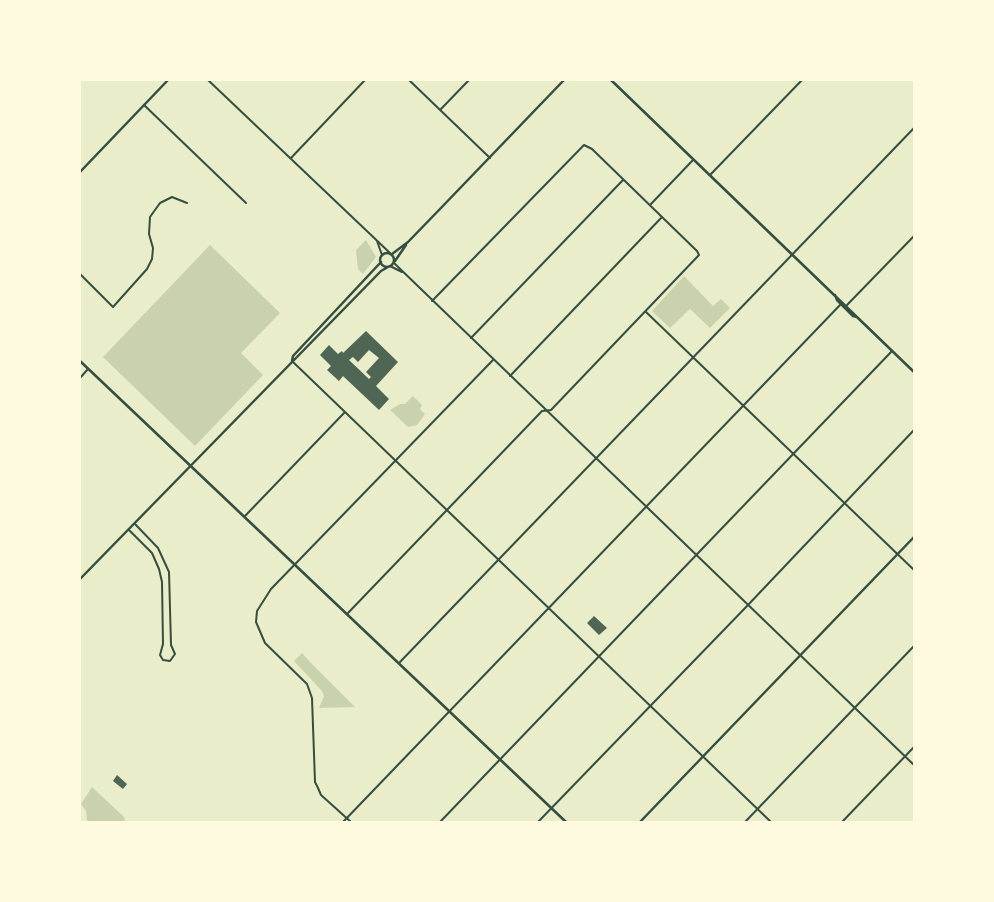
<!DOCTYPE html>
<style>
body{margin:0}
#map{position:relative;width:994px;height:902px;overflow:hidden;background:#e9edc9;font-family:Georgia,serif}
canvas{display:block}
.frame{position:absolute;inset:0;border:81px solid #fefae0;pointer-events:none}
</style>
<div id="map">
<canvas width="994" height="902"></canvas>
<div class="frame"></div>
</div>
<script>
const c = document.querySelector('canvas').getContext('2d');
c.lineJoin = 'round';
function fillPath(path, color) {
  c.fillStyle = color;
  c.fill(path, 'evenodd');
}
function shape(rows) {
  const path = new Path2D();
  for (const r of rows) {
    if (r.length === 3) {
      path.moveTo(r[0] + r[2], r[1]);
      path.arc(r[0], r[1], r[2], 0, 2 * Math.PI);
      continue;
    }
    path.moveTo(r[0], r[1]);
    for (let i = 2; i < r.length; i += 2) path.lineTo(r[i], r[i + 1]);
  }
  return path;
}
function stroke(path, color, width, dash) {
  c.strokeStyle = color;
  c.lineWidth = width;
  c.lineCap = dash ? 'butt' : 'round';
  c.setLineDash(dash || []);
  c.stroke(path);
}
fillPath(shape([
 [366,240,376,257,363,274,358,269,356,250],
 [210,245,280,313,241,353,263,375,195,446,103,357],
 [684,276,713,306,721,299,730,308,710,328,690,309,670,328,652,311],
 [413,396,422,405,420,409,425,414,417,425,408,427,390,410,400,404,405,404],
 [302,653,310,662,355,707,319,708,324,696,322,691,294,661],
 [92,787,124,817,125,822,90,822,87,820,86,811,81,804]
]), '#cad2ad');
fillPath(shape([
 [366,331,398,362,376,386,389,399,379,410,343,376,339,381,327,370,331,366,320,355,329,345,338,354,342,351,343,353],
 [369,350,379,358,366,372,371,377,369,379,349,360,353,357,358,362],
 [594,616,607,628,599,635,587,623],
 [117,775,127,784,123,789,113,781]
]), '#4f6655');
stroke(shape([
 [208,80,390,253],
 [409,80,490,158],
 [144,105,246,203],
 [440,110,469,80],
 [291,158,365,80],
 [710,175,802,80],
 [650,205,693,160],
 [377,241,382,255],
 [394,263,914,765],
 [390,266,402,272],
 [80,274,113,307,147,269,152,259,153,248,149,234,150,217,160,203,172,197,187,203],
 [847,305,914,236],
 [646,312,914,570],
 [471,338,623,180],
 [292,361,771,822],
 [510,376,662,217],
 [80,378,88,369],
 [245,516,345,412],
 [129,530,152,553,159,569,162,582,163,644,160,655,163,660,170,661,175,654,171,645,169,572,158,548,135,524],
 [348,613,542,411,551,410,699,255,697,251,592,149,584,145,432,301],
 [400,662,914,128],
 [343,822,841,304],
 [351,822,321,795,318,788,315,782,312,698,307,684,265,643,256,622,257,611,271,589,493,360],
 [440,822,892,351],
 [538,822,748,605,914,430],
 [745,822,914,646],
 [842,822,914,747]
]), '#344e41', 2);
stroke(shape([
 [611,80,914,372],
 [80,172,168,80],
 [387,260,7],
 [392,254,408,242,439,210,564,80],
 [395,261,406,245],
 [835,295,837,300,853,316,857,317],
 [80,361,566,822],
 [292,361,293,356,381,262],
 [80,579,381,271,388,267],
 [640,822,914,537]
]), '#344e41', 2.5);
</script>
